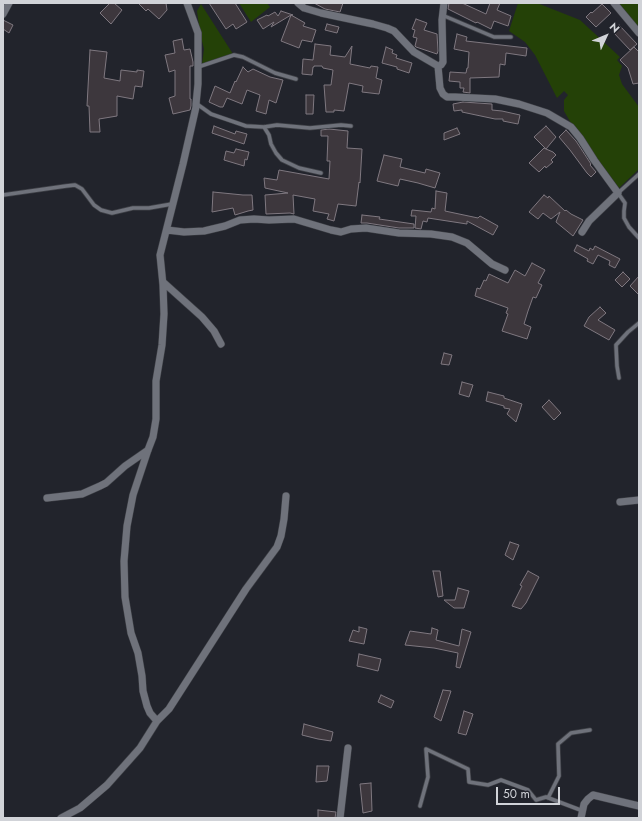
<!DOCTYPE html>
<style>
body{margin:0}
#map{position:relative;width:642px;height:821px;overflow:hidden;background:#22242c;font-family:Jost,sans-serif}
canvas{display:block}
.frame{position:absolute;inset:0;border:4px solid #d1d3d8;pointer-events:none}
.north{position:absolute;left:586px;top:16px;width:40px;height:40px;-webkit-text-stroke:3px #22242c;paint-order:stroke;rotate:46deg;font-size:11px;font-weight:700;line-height:16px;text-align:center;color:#d1d3d8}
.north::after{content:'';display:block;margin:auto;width:14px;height:18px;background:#d1d3d8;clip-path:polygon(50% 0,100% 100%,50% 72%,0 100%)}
.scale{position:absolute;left:496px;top:787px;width:64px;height:18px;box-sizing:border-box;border:2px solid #d1d3d8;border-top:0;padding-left:5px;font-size:12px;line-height:14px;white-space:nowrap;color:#d1d3d8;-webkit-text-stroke:3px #22242c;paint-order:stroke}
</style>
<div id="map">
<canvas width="642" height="821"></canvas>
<div class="frame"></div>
<div class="north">N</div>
<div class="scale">50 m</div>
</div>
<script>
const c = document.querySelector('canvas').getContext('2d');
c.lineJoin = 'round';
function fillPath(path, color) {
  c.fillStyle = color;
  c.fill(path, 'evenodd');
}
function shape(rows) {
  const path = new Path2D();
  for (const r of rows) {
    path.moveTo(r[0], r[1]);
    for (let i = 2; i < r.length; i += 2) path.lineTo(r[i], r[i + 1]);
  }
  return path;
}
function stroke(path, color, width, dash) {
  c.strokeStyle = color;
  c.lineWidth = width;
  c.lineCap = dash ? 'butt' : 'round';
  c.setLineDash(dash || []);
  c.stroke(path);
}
fillPath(shape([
 [239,3,267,3,270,7,251,22],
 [518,3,537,3,580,20,620,57,617,60,622,66,619,75,622,84,639,107,639,169,619,188,572,125,564,111,564,100,568,95,564,91,557,98,535,55,525,42,509,31],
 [619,3,639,3,639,31],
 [201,4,233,54,202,64,204,49,200,33,197,11]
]), '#244107');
const building = shape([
 [110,3,114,3,122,10,111,24,100,13,110,3],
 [138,3,166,3,167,10,159,19,148,9,146,11,138,3],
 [209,3,235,3,247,22,236,29,233,24,226,29,209,3],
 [314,3,343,3,340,12,325,9,314,3],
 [449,3,462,3,486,14,490,3,500,3,497,10,511,16,508,26,494,21,491,29,477,22,476,23,448,9,449,3],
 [602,4,611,13,596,27,586,17,591,12,592,13,602,4],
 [281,11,293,15,291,15,305,23,303,26,316,30,312,42,302,40,299,48,281,41,291,15,271,27,274,22,263,29,257,20,267,15,268,16,275,12,278,16,281,11],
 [416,19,427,23,424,30,437,34,438,51,437,54,416,47,415,46,417,38,413,37,415,30,412,29,416,19],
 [3,20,13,25,9,33,3,29,3,20],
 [327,24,339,27,337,33,325,30,327,24],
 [619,25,637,44,630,50,613,32,619,25],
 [457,34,467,37,466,41,527,48,526,56,506,53,505,65,500,64,499,77,470,78,470,93,463,92,464,88,460,88,460,82,449,81,450,72,466,73,467,68,468,68,469,52,454,49,457,34],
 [182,39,184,50,190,49,193,62,193,66,190,66,190,99,191,99,191,106,190,110,173,114,169,98,175,96,175,70,169,72,165,55,175,53,173,41,182,39],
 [315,44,331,46,330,55,345,57,352,46,350,64,370,68,371,66,378,67,376,78,382,80,379,94,362,92,363,86,349,83,344,111,334,110,334,112,326,112,324,85,331,85,333,70,323,68,322,66,314,66,314,67,313,67,312,75,302,74,303,59,313,60,315,44],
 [386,47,393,50,392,53,397,55,396,58,412,63,409,73,397,69,397,67,382,63,386,47],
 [634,47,639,52,639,83,633,84,628,68,620,60,634,47],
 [90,50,107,52,104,78,120,81,121,70,137,72,137,70,144,71,142,87,135,86,133,99,117,96,117,116,99,119,100,132,90,132,89,106,87,106,90,50],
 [243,67,248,72,253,69,270,77,283,80,276,103,269,100,266,114,256,111,260,95,247,90,242,104,227,98,223,107,220,107,209,102,215,86,230,93,235,81,236,82,243,67],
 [306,95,314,95,313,114,306,114,306,95],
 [463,102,492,104,492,110,502,111,520,115,518,124,503,121,503,119,495,119,462,112,462,110,454,111,453,104,463,102],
 [214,126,235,134,236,131,247,134,244,144,212,133,214,126],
 [546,126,556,137,546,149,553,152,556,155,551,160,553,162,546,168,545,166,539,172,529,163,544,148,546,149,534,137,546,126],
 [457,128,460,134,444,140,444,133,457,128],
 [329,129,348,131,347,148,362,149,360,183,359,182,356,206,338,204,334,221,327,219,329,214,313,211,315,199,293,195,294,214,290,213,266,214,265,195,288,193,265,188,264,178,277,180,279,170,329,179,330,161,327,161,328,136,321,136,321,130,329,129],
 [566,130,576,141,591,164,590,165,596,172,591,177,587,173,570,150,559,137,566,130],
 [236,149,249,152,247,160,245,159,244,166,224,160,226,151,234,153,236,149],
 [384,155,402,159,400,167,425,173,426,169,440,173,435,188,418,183,400,179,398,186,377,181,384,155],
 [436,191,447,193,445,211,478,218,480,216,498,226,493,235,467,221,467,224,428,218,427,222,423,221,421,229,415,228,416,216,411,216,412,210,431,212,432,208,435,209,436,191],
 [213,192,243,195,252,195,253,210,248,211,235,215,233,208,212,212,213,192],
 [544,195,548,198,549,196,565,211,566,210,571,214,583,220,573,236,556,222,560,212,551,219,543,213,538,219,529,212,544,195],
 [362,215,380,217,379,219,414,224,414,228,399,228,367,223,361,223,362,215],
 [577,245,589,251,590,248,593,250,595,246,620,259,615,268,609,265,610,261,598,255,593,264,587,261,588,259,574,251,577,245],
 [532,263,545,270,538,283,542,285,536,298,533,297,528,311,524,324,531,327,527,339,502,331,508,314,506,313,508,308,475,296,477,288,480,289,484,280,486,281,489,274,508,283,515,270,525,276,532,263],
 [623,272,630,279,622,287,615,280,623,272],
 [639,276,639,295,630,286,639,276],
 [600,307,606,313,598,320,615,330,609,340,584,326,589,317,600,307],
 [444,353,452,355,449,365,441,364,444,353],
 [462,382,473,385,469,397,459,394,462,382],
 [488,392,504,396,504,398,522,404,516,422,507,414,510,409,504,408,504,406,486,401,488,392],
 [549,400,561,413,554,420,542,407,549,400],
 [510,542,519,545,513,560,505,555,510,542],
 [433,571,440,571,443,596,438,597,433,571],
 [528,571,539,577,526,603,521,609,512,606,522,586,520,585,528,571],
 [458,588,469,591,464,608,454,608,444,600,455,600,458,588],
 [359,627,367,629,364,644,349,641,353,630,359,632,359,627],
 [432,628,438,630,436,640,459,646,462,629,471,632,460,668,456,667,458,653,434,648,405,645,410,631,431,634,432,628],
 [359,654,381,659,378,671,366,668,357,666,359,654],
 [443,690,451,691,441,721,434,717,443,690],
 [381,695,394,701,391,708,378,702,381,695],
 [464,711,473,714,466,735,458,733,464,711],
 [304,724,333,732,331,741,318,739,302,735,304,724],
 [317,766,329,766,327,781,316,782,317,766],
 [371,783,372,811,363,813,360,784,371,783],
 [318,810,336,812,335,818,318,818,318,810]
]);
fillPath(building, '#3d373d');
stroke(building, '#7f7880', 1);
const service = shape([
 [442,15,494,37,511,37],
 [198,67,234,55,243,57,275,73,296,79],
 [197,104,211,114,246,126,264,127,277,125,310,128,341,125,351,126],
 [264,127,269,135,271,144,276,153,282,160,299,168,321,173],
 [639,174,618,193,625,203,624,211,624,218,629,227,639,238],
 [3,195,66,186,75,185,82,189,94,205,101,210,112,213,133,208,149,208,172,204],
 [619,378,617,366,616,345,628,332,639,323],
 [548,798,559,776,558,744,571,733,590,730],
 [420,806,428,777,426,749,468,769,469,782,488,785,501,780,528,790,536,800,546,797,583,811]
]);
const minor = shape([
 [298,3,304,8,321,13,373,24,387,28,394,31,414,52,438,66,441,65,443,62,442,20,444,3],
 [614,3,639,33],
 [3,14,9,3],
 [438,66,440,88,443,94,447,97,455,97,495,99,519,104,547,113,571,127,580,138,594,160,618,193,589,221,582,232],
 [167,230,184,232,204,231,225,226,240,220,254,219,269,220,294,219,331,230,341,232,351,229,366,228,399,233,431,234,452,237,467,243,492,264,505,270],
 [163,282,202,317,214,331,221,344],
 [47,498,82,494,100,486,106,483,125,466,148,450],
 [620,502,639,500],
 [157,721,150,713,147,706,143,691,142,676,138,653,131,633,125,597,124,561,127,526,133,495,148,450,153,437,156,419,156,381,162,345,164,314,163,285,160,255,183,164,196,107,196,104,198,84,198,33,187,3],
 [61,818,80,808,107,785,140,748,157,721,169,709,246,589,277,547,281,536,284,519,286,496],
 [340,818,348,748],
 [581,818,584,804,588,799,593,795,639,806]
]);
stroke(service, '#3f4147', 5);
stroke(minor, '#3f4147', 8);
stroke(service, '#6f727b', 3.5);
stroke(minor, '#6f727b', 7);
</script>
